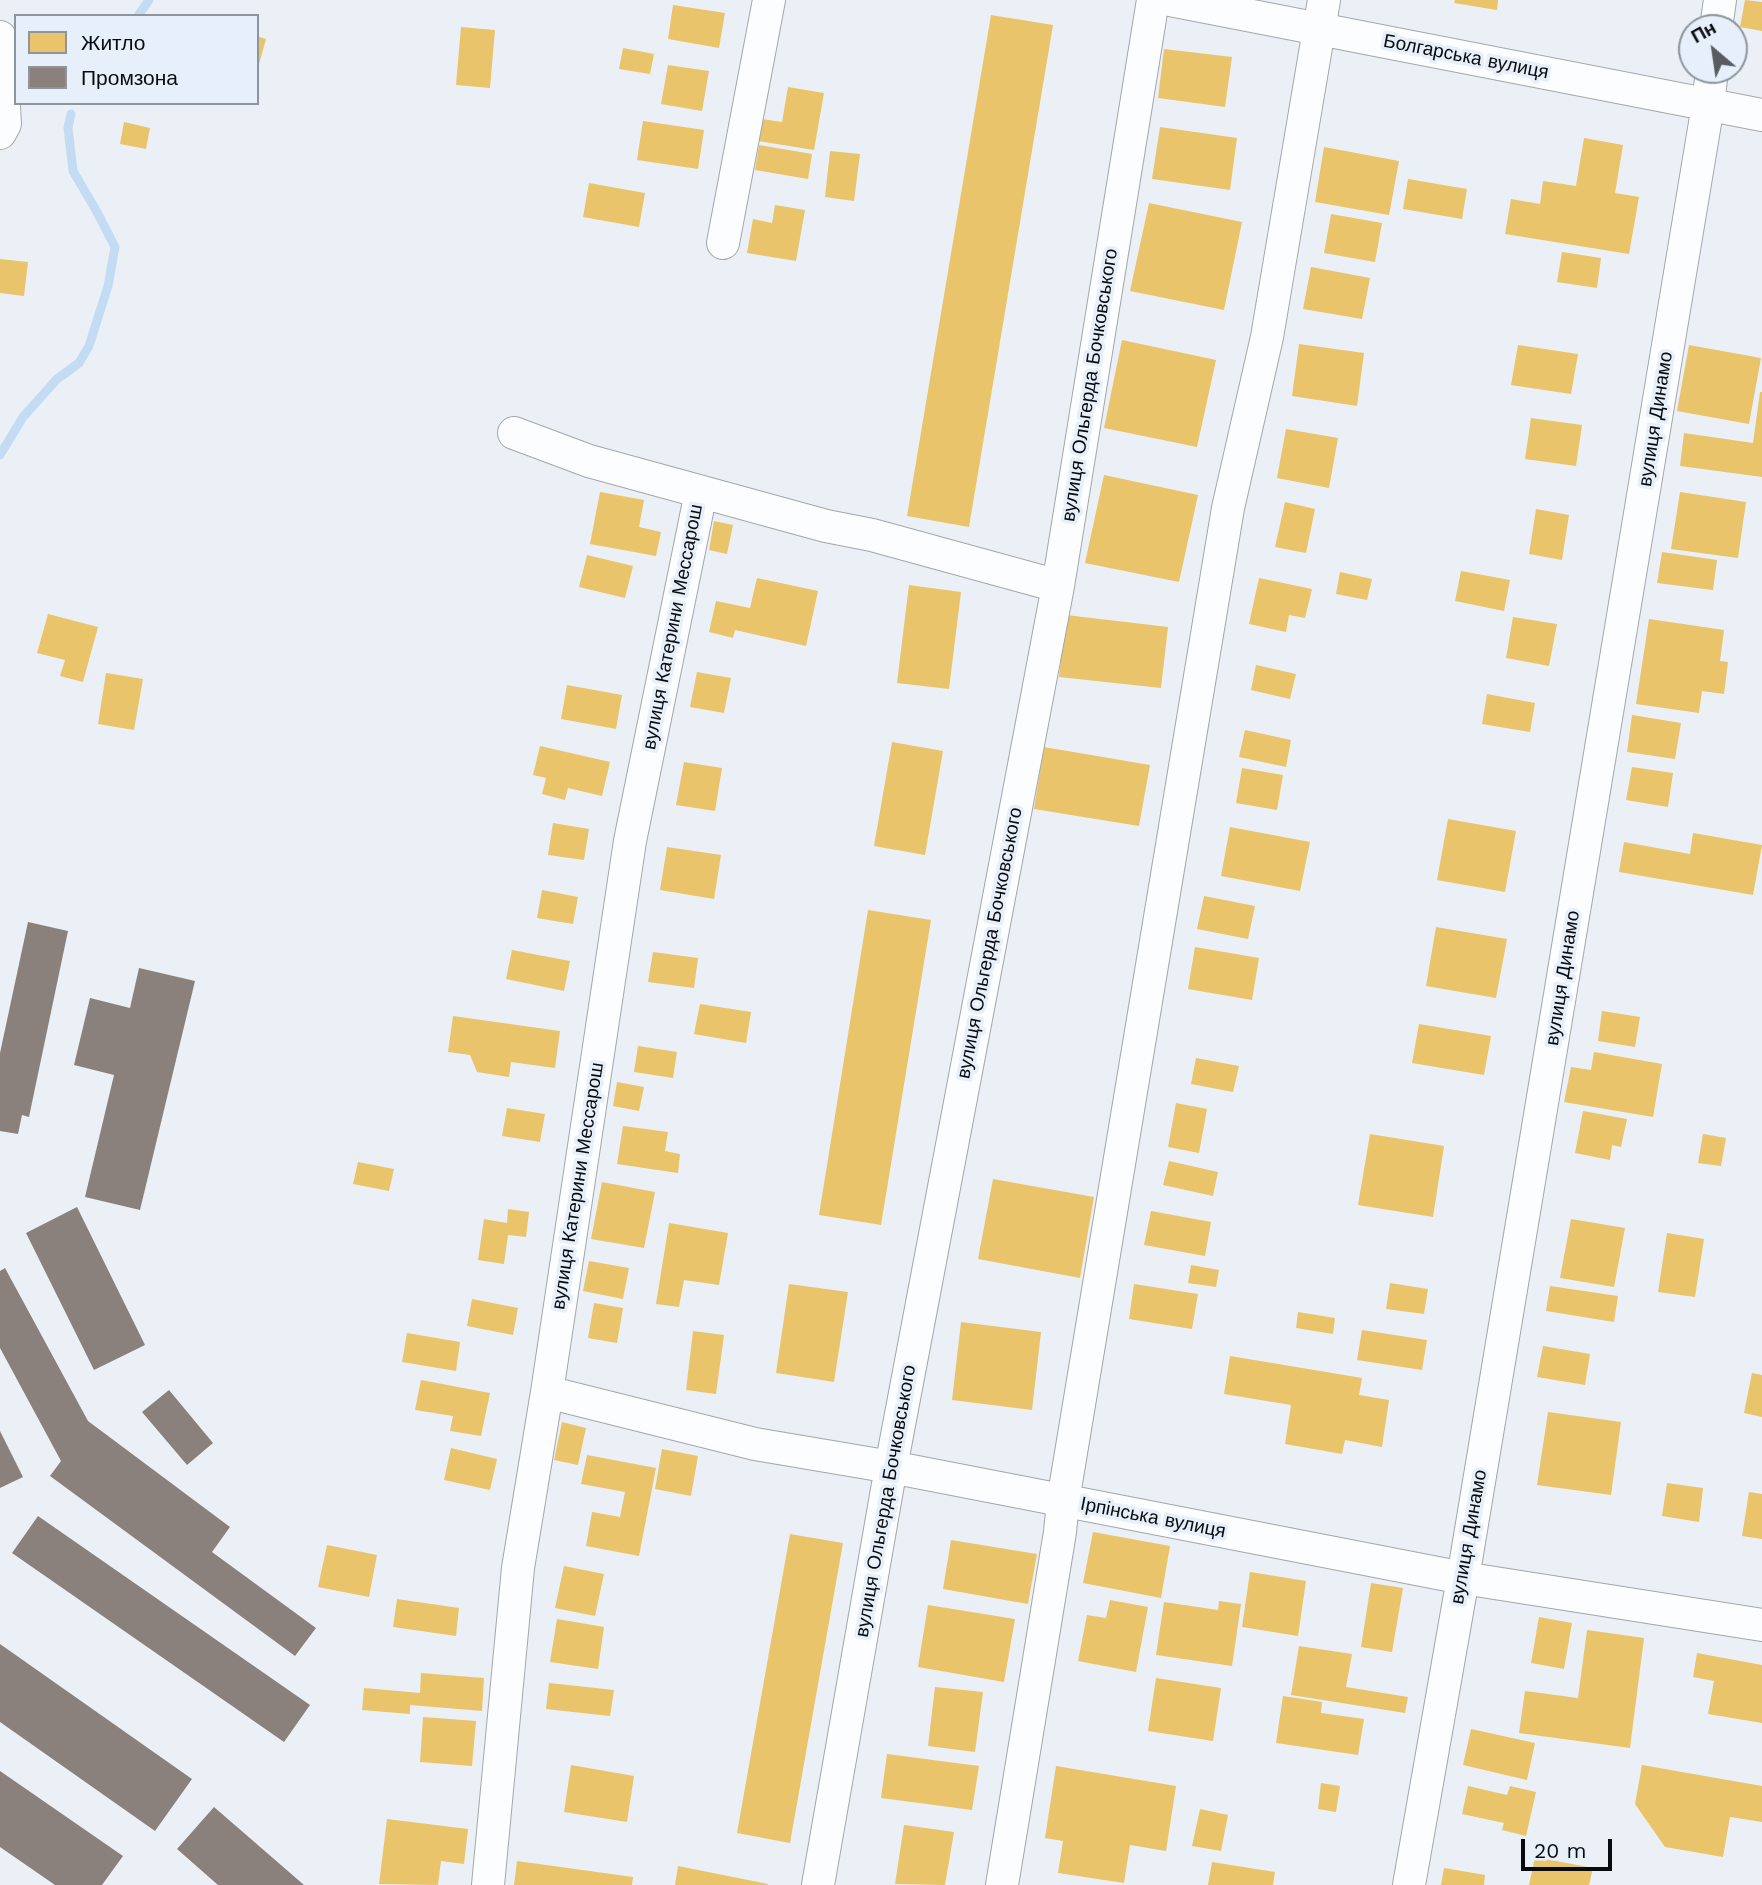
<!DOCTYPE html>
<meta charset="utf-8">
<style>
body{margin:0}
#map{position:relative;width:1762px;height:1885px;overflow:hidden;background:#ebf0f6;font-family:"Work Sans",sans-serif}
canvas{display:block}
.legend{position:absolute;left:14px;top:14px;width:245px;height:91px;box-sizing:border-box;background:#e7f0fa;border:2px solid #8e959c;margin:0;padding:9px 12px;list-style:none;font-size:21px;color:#090c0f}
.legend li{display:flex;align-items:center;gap:14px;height:35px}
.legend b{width:35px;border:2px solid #8e959c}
.north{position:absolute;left:1678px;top:14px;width:70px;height:70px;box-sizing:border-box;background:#e7f0fa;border:2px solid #8e959c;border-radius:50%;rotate:331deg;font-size:19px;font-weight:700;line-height:28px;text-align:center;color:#090c0f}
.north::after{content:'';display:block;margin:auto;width:24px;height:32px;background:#585c60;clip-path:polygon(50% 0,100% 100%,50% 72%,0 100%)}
.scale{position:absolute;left:1521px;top:1839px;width:91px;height:32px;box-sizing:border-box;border:4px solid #090c0f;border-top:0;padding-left:9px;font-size:21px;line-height:24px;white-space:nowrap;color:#090c0f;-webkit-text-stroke:5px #e7f0fa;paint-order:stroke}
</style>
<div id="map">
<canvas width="1762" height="1885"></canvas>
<ul class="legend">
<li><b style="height:19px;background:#e9c46a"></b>Житло</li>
<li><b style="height:19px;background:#8a817c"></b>Промзона</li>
</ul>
<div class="north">Пн</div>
<div class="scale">20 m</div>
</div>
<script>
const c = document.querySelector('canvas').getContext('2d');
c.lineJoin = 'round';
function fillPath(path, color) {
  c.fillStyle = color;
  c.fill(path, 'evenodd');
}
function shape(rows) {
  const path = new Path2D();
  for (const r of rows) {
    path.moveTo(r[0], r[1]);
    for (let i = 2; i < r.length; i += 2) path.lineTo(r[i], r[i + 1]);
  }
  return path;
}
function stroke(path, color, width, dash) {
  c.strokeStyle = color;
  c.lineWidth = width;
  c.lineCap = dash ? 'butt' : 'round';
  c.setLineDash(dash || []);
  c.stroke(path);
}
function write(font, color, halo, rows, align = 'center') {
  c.font = font + ' "Work Sans",sans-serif';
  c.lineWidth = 7;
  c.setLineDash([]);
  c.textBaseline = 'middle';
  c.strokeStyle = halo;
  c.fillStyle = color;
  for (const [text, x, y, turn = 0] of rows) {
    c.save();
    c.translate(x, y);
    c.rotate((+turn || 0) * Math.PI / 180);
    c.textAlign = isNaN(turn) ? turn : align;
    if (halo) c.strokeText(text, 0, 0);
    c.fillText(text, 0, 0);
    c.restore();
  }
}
fillPath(shape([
 [1455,0,1498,0,1497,10,1454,3],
 [1745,0,1762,2,1762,31,1740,27],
 [673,5,725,13,719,48,668,39],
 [991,15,1053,25,969,527,907,516],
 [461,27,495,30,490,88,456,85],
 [257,36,266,39,258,68,257,68],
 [623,48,654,54,650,74,619,69],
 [1164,49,1232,57,1225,107,1158,98],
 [668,65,709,71,702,111,661,104],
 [788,87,824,93,814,150,758,141,762,119,782,122],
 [643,121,704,130,698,169,637,160],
 [124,122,150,128,146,149,120,144],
 [1160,127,1237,138,1230,190,1152,179],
 [1584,138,1623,145,1615,193,1639,197,1629,254,1505,234,1511,199,1540,204,1543,181,1576,186],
 [759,145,812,154,808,179,755,170],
 [1324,147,1399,161,1389,215,1315,202],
 [830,151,860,154,854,201,825,197],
 [1408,179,1467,189,1462,219,1403,209],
 [589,183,645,193,639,227,583,217],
 [1149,203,1242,222,1224,310,1130,291],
 [775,205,805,210,796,261,747,253,753,219,772,223],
 [1331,214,1382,223,1375,262,1324,253],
 [1562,252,1601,258,1597,288,1557,282],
 [0,259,28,262,24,296,0,293],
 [1311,267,1370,278,1362,319,1303,309],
 [1122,340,1216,360,1197,447,1104,428],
 [1299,344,1364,353,1357,406,1292,396],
 [1518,345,1578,354,1571,394,1511,385],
 [1689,345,1761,358,1749,424,1677,411],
 [1760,392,1762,392,1762,477,1680,466,1684,433,1753,443],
 [1531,418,1582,425,1576,466,1525,459],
 [1286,429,1338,438,1329,488,1277,478],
 [1104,475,1198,495,1179,582,1085,563],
 [600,492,644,500,639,527,661,532,656,556,590,544],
 [1680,492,1746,502,1738,558,1671,549],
 [1285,502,1315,509,1306,553,1275,547],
 [1536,509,1569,515,1562,560,1529,554],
 [714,521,733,525,727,554,709,550],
 [1662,552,1717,560,1713,590,1657,583],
 [587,555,633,566,625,598,579,587],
 [1461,571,1510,580,1504,611,1455,601],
 [1340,572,1372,579,1367,600,1336,594],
 [757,578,818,591,806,646,735,630,733,638,709,632,716,601,750,608],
 [1259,578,1312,589,1305,618,1289,615,1286,632,1249,624],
 [909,585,961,592,949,689,897,683],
 [48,614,98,627,83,682,60,676,65,660,37,653],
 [1066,615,1168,627,1161,688,1059,677],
 [1513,617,1557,624,1549,666,1506,658],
 [1649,619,1724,630,1720,661,1728,662,1724,694,1702,691,1699,713,1636,704],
 [1256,665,1296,674,1290,699,1251,690],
 [697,672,731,678,724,713,690,707],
 [106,673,143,679,134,730,98,724],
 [567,685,622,695,616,729,561,719],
 [1487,694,1535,703,1530,732,1482,724],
 [1632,715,1681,723,1675,759,1627,752],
 [1245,730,1291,740,1286,767,1239,757],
 [892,742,943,751,925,855,874,846],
 [540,746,610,762,602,796,568,788,565,800,542,794,546,778,533,775],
 [1044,747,1150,765,1139,826,1034,809],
 [684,762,722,768,715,811,676,805],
 [1632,767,1673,773,1668,807,1626,800],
 [1242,768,1283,775,1277,810,1236,803],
 [1448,819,1516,831,1505,892,1437,880],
 [553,823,589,829,584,860,548,855],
 [1230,827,1310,842,1300,891,1221,876],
 [1693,833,1762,845,1753,895,1619,872,1624,842,1690,854],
 [667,847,721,855,714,899,660,890],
 [542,890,578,897,573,924,537,918],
 [1204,896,1255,906,1248,939,1197,929],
 [868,910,931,920,881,1225,819,1215],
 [1436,927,1507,939,1496,998,1426,986],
 [1195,947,1259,958,1252,1000,1188,989],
 [512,950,570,961,564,991,506,979],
 [653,952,698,958,694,988,648,982],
 [700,1004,751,1012,746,1043,694,1034],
 [1602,1011,1640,1017,1635,1047,1598,1041],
 [453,1016,560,1031,555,1068,511,1062,509,1077,477,1072,470,1055,448,1052],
 [1419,1024,1491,1036,1484,1075,1412,1063],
 [638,1046,677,1052,673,1078,634,1072],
 [1594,1052,1662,1064,1653,1117,1564,1102,1571,1067,1591,1070],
 [1196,1058,1239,1066,1233,1092,1191,1084],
 [617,1082,644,1087,639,1111,613,1106],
 [1176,1103,1207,1109,1199,1153,1168,1147],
 [507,1108,545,1114,540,1142,502,1136],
 [1583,1111,1627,1119,1621,1147,1612,1145,1610,1160,1575,1153],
 [623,1126,668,1132,665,1151,680,1154,678,1173,617,1164],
 [1370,1134,1444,1146,1433,1217,1358,1205],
 [1703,1134,1726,1138,1721,1166,1698,1163],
 [1169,1161,1218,1172,1213,1196,1163,1185],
 [358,1162,394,1169,389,1191,353,1184],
 [993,1179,1094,1197,1080,1278,978,1259],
 [602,1182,655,1192,644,1248,591,1239],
 [508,1209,529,1212,526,1237,508,1235,504,1264,478,1260,484,1219,507,1223],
 [1151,1211,1211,1222,1205,1256,1144,1245],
 [1571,1219,1625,1228,1614,1287,1560,1278],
 [669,1223,728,1233,719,1285,684,1280,679,1307,656,1304],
 [1667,1233,1704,1239,1695,1297,1658,1292],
 [589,1261,629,1268,623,1299,583,1291],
 [1191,1265,1219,1270,1216,1287,1188,1283],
 [1390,1283,1428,1289,1424,1314,1386,1309],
 [789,1284,848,1292,834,1382,776,1373],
 [1134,1284,1198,1294,1192,1329,1129,1319],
 [1550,1286,1618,1296,1614,1322,1546,1311],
 [472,1299,518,1308,513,1335,467,1326],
 [594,1303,623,1308,617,1343,588,1338],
 [1298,1312,1335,1318,1333,1334,1296,1328],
 [961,1322,1041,1332,1032,1410,952,1400],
 [1362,1330,1427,1340,1422,1370,1357,1360],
 [693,1331,724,1335,716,1394,686,1390],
 [407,1333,460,1342,456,1371,402,1362],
 [1543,1346,1590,1354,1585,1385,1537,1377],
 [1230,1356,1362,1378,1359,1395,1389,1400,1382,1447,1345,1440,1342,1454,1285,1444,1291,1405,1224,1394],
 [1752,1373,1762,1375,1762,1417,1744,1413],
 [421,1380,490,1393,481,1436,450,1431,453,1416,415,1410],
 [1548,1412,1621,1422,1611,1495,1537,1485],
 [562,1422,586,1428,578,1465,554,1460],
 [451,1448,497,1459,490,1490,444,1480],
 [662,1449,698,1456,691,1496,655,1489],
 [587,1455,656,1468,639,1556,586,1546,592,1512,620,1517,625,1492,581,1484],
 [1667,1483,1703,1488,1699,1522,1662,1516],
 [1749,1492,1762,1494,1762,1539,1742,1536],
 [1093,1532,1170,1546,1161,1598,1083,1583],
 [790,1534,843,1543,790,1843,737,1833],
 [951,1540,1037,1554,1028,1604,943,1589],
 [327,1545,377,1555,369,1597,318,1587],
 [564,1566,604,1574,595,1616,555,1608],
 [1250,1572,1306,1581,1298,1636,1242,1627],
 [1371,1583,1403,1588,1392,1652,1361,1647],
 [397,1599,459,1608,456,1636,393,1627],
 [1110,1600,1148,1607,1136,1672,1078,1661,1087,1615,1106,1618],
 [1219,1601,1241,1604,1232,1666,1156,1655,1164,1602,1218,1610],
 [928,1605,1015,1619,1004,1682,918,1667],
 [1539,1617,1572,1623,1564,1669,1531,1663],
 [557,1619,604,1627,598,1669,550,1662],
 [1587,1630,1644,1638,1630,1748,1519,1733,1525,1691,1578,1698],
 [1299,1646,1352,1654,1346,1687,1408,1697,1405,1713,1291,1695],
 [1697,1653,1762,1665,1762,1723,1708,1714,1714,1681,1693,1677],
 [421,1673,484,1678,482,1711,410,1705,410,1714,362,1710,364,1688,420,1693],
 [1156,1678,1221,1688,1213,1741,1148,1731],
 [549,1683,614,1690,610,1716,546,1709],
 [935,1687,983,1692,975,1752,928,1746],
 [1283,1696,1322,1702,1321,1713,1364,1719,1358,1755,1276,1743],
 [423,1717,476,1721,472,1766,420,1762],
 [1471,1729,1535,1743,1527,1780,1463,1765],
 [887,1754,979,1766,972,1810,881,1798],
 [571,1765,634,1776,627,1822,564,1812],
 [1642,1765,1762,1786,1762,1822,1730,1817,1723,1857,1665,1847,1635,1804],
 [1056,1766,1176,1786,1166,1851,1130,1845,1124,1883,1058,1873,1063,1841,1045,1838],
 [1321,1783,1340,1786,1336,1812,1318,1809],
 [1468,1786,1507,1795,1510,1786,1536,1792,1526,1836,1502,1830,1504,1823,1462,1814],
 [1200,1809,1228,1815,1221,1851,1192,1846],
 [387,1819,468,1829,464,1864,441,1861,438,1885,379,1884],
 [904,1825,954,1832,945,1885,895,1884],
 [1535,1857,1593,1868,1589,1885,1529,1885],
 [517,1861,633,1877,632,1885,514,1885],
 [1212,1862,1275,1872,1273,1885,1208,1885],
 [678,1866,768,1884,768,1885,675,1885],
 [1444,1868,1485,1875,1484,1885,1441,1885]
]), '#e9c46a');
fillPath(shape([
 [28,922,68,931,29,1117,22,1115,18,1134,0,1131,0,1053],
 [139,968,195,981,140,1210,85,1197,114,1075,74,1065,90,998,130,1008],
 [77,1207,145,1345,94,1370,26,1233],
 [5,1268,88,1421,230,1527,212,1552,316,1628,295,1656,50,1476,61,1461,0,1348,0,1271],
 [169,1390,213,1443,187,1465,142,1412],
 [0,1431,23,1477,0,1488],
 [38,1516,310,1705,284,1742,12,1553],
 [0,1644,192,1779,155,1831,0,1722],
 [0,1771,123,1856,102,1885,55,1885,0,1847],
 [214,1807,304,1885,218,1885,177,1849]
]), '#8a817c');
stroke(shape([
 [138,16,149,0],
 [0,455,23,417,57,379,79,363,89,346,108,286,115,247,97,212,73,171,68,128,71,114]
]), '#c3dcf4', 9);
const minor = shape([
 [1170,0,1762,115],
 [1716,28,1720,0],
 [0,37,5,124,0,133],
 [723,243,769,0],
 [514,433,589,461,826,526,872,535,1058,586],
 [547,1392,755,1444,891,1467,1463,1578,1762,1625],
 [488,1885,518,1568,547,1392,630,841,701,492],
 [818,1885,891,1467,1058,586,1153,0],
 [1002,1885,1060,1532,1063,1501,1228,508,1267,337,1324,0],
 [1409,1885,1463,1578,1708,105,1712,70]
]);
stroke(minor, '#a3a7ab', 34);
stroke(minor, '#fcfdfe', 32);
write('19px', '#090c0f', '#e7f0fa', [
 ["Болгарська вулиця",1466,57,11],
 ["вулиця Ольгерда Бочковського",1090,385,-81],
 ["вулиця Динамо",1656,419,-81],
 ["вулиця Катерини Мессарош",673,627,-79],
 ["вулиця Ольгерда Бочковського",990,943,-79],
 ["вулиця Динамо",1563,978,-81],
 ["вулиця Катерини Мессарош",578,1186,-81],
 ["вулиця Ольгерда Бочковського",886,1501,-80],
 ["Ірпінська вулиця",1153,1518,11],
 ["вулиця Динамо",1469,1537,-80]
]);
</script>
